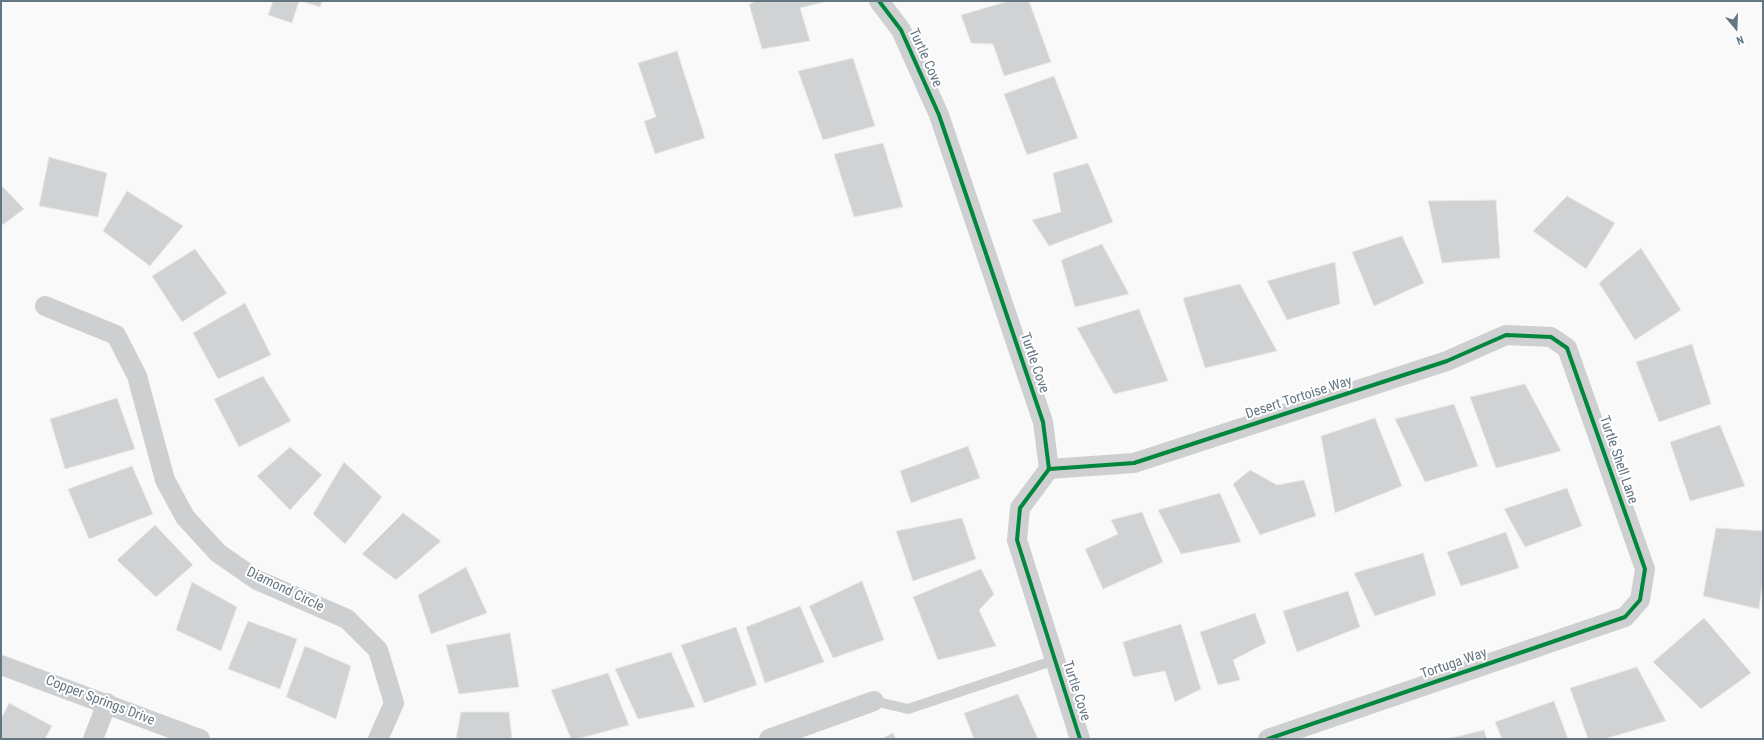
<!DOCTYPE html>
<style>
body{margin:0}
#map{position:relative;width:1764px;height:740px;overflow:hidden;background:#f9f9f9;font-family:"Roboto Condensed",sans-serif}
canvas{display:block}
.frame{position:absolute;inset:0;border:2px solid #657683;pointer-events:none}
.north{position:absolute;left:1716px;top:8px;width:40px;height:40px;-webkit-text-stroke:3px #fff;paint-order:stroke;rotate:161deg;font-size:11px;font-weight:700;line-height:16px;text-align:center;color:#657683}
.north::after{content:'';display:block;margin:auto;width:14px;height:18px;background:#657683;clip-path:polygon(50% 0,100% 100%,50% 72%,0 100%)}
</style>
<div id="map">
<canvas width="1764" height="740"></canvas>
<div class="frame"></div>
<div class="north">N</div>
</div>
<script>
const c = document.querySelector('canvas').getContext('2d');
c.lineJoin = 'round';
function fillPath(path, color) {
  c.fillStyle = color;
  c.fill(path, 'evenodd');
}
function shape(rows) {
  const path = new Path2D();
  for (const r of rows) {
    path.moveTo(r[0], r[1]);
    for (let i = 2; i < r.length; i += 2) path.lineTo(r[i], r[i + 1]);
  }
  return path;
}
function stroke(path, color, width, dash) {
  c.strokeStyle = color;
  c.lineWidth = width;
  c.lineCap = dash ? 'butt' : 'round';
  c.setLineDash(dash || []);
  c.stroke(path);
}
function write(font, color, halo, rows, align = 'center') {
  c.font = font + ' "Roboto Condensed",sans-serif';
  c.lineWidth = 4;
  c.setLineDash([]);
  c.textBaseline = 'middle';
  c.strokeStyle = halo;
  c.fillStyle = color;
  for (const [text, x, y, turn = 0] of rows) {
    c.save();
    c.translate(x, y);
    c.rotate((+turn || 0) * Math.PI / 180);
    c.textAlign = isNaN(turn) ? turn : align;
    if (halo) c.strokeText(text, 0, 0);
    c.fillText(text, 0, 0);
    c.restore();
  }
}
const building = shape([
 [273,1,299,1,292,23,268,15,273,1],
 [301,1,322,1,320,7,301,1],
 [757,1,824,1,824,2,800,8,810,41,762,49,749,4,757,1],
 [1009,1,1029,1,1051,62,1004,76,993,44,971,43,961,15,1009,1],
 [677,51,705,138,655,154,644,121,656,117,638,63,677,51],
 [853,58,875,126,823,140,798,71,853,58],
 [1054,76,1078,138,1027,155,1004,94,1054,76],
 [883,143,903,207,854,217,834,154,883,143],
 [49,157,107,173,98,217,39,206,49,157],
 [1088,163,1113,222,1049,246,1032,220,1061,212,1053,173,1088,163],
 [1,185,24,209,1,226,1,185],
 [127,191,183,226,150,266,103,231,127,191],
 [1567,196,1615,223,1586,269,1533,231,1567,196],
 [1496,200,1500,258,1442,263,1428,201,1496,200],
 [1402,236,1424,283,1374,306,1352,252,1402,236],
 [1102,244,1129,294,1075,307,1061,260,1102,244],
 [1641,248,1681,310,1635,340,1599,283,1641,248],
 [195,249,227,293,182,322,152,276,195,249],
 [1335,262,1340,304,1287,320,1267,281,1335,262],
 [1240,284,1277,351,1205,368,1183,298,1240,284],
 [245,303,271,355,218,379,193,333,245,303],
 [1139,309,1168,381,1114,394,1077,328,1139,309],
 [1692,344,1711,404,1659,422,1636,362,1692,344],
 [263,376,291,421,239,447,214,399,263,376],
 [1525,384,1561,451,1496,468,1470,397,1525,384],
 [117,398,135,449,65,469,50,419,117,398],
 [1454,404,1478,466,1425,482,1395,419,1454,404],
 [1375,418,1402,486,1335,513,1321,436,1375,418],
 [1720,425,1745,486,1690,501,1670,442,1720,425],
 [968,446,980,478,911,503,900,471,968,446],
 [290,447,322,475,290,510,257,476,290,447],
 [344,462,382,497,345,544,313,514,344,462],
 [132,466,153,514,89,539,68,489,132,466],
 [1250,470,1277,485,1304,480,1316,516,1260,535,1233,484,1250,470],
 [1567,488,1582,526,1525,547,1504,509,1567,488],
 [1220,493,1241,542,1181,554,1158,510,1220,493],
 [1142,512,1163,562,1103,589,1085,549,1118,534,1111,520,1142,512],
 [403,513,441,541,396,580,362,554,403,513],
 [962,518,976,559,913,581,896,531,962,518],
 [155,525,193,565,156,597,117,560,155,525],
 [1716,528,1763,531,1763,579,1759,609,1703,596,1716,528],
 [1506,532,1519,568,1461,586,1447,552,1506,532],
 [1423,553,1436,595,1375,616,1354,573,1423,553],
 [466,567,487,613,431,634,418,595,466,567],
 [981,569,994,594,979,610,996,646,938,660,913,597,981,569],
 [862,581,884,640,833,658,809,606,862,581],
 [192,582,237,607,221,651,176,630,192,582],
 [1348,591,1360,627,1297,652,1283,611,1348,591],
 [800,606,824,662,765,683,746,627,800,606],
 [1255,613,1266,643,1233,660,1240,680,1218,685,1200,632,1255,613],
 [1704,618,1751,673,1701,709,1653,662,1704,618],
 [248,621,297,639,280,689,228,669,248,621],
 [1181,624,1201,689,1175,702,1165,671,1133,677,1123,642,1181,624],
 [736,627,757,685,704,703,681,645,736,627],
 [510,633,519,687,459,694,446,645,510,633],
 [305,646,351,666,336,719,286,697,305,646],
 [671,652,695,707,638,719,615,669,671,652],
 [1637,667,1666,721,1604,739,1588,739,1570,688,1637,667],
 [608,673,629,725,577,739,571,739,551,690,608,673],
 [1018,694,1038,739,974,739,964,713,1018,694],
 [1554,701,1568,739,1502,739,1495,722,1554,701],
 [9,703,52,726,45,739,1,739,1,719,9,703],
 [461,712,509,712,512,739,456,739,461,712],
 [1484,730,1487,739,1447,739,1484,730],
 [893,733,896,739,881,739,893,733]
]);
fillPath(building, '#d0d2d3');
stroke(building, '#e8e8e8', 1);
stroke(shape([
 [874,701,908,709,1055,660]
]), '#cecfd0', 10);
stroke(shape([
 [879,1,901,30,939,115,1043,422,1049,469,1020,508,1017,540,1080,739],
 [45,306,116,335,137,376,165,480,185,517,218,553,257,580,347,619,378,650,394,703,378,739],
 [1049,469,1134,463,1447,361,1506,335,1551,337,1567,348,1645,569,1640,600,1625,617,1268,739],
 [1,665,200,739],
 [93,739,107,703],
 [769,739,874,701]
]), '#cecfd0', 20);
stroke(shape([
 [879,1,901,30,939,115,1043,422,1049,469,1020,508,1017,540,1080,739],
 [1049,469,1134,463,1447,361,1506,335,1551,337,1567,348,1645,569,1640,600,1625,617,1268,739]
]), '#00873e', 4);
write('14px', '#657683', '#fff', [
 ["Turtle Cove",925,58,66],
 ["Turtle Cove",1034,363,71],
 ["Desert Tortoise Way",1299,398,-18],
 ["Turtle Shell Lane",1618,460,71],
 ["Diamond Circle",285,590,26],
 ["Tortuga Way",1454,664,-19],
 ["Turtle Cove",1076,691,72],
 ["Copper Springs Drive",100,701,21]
]);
</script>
